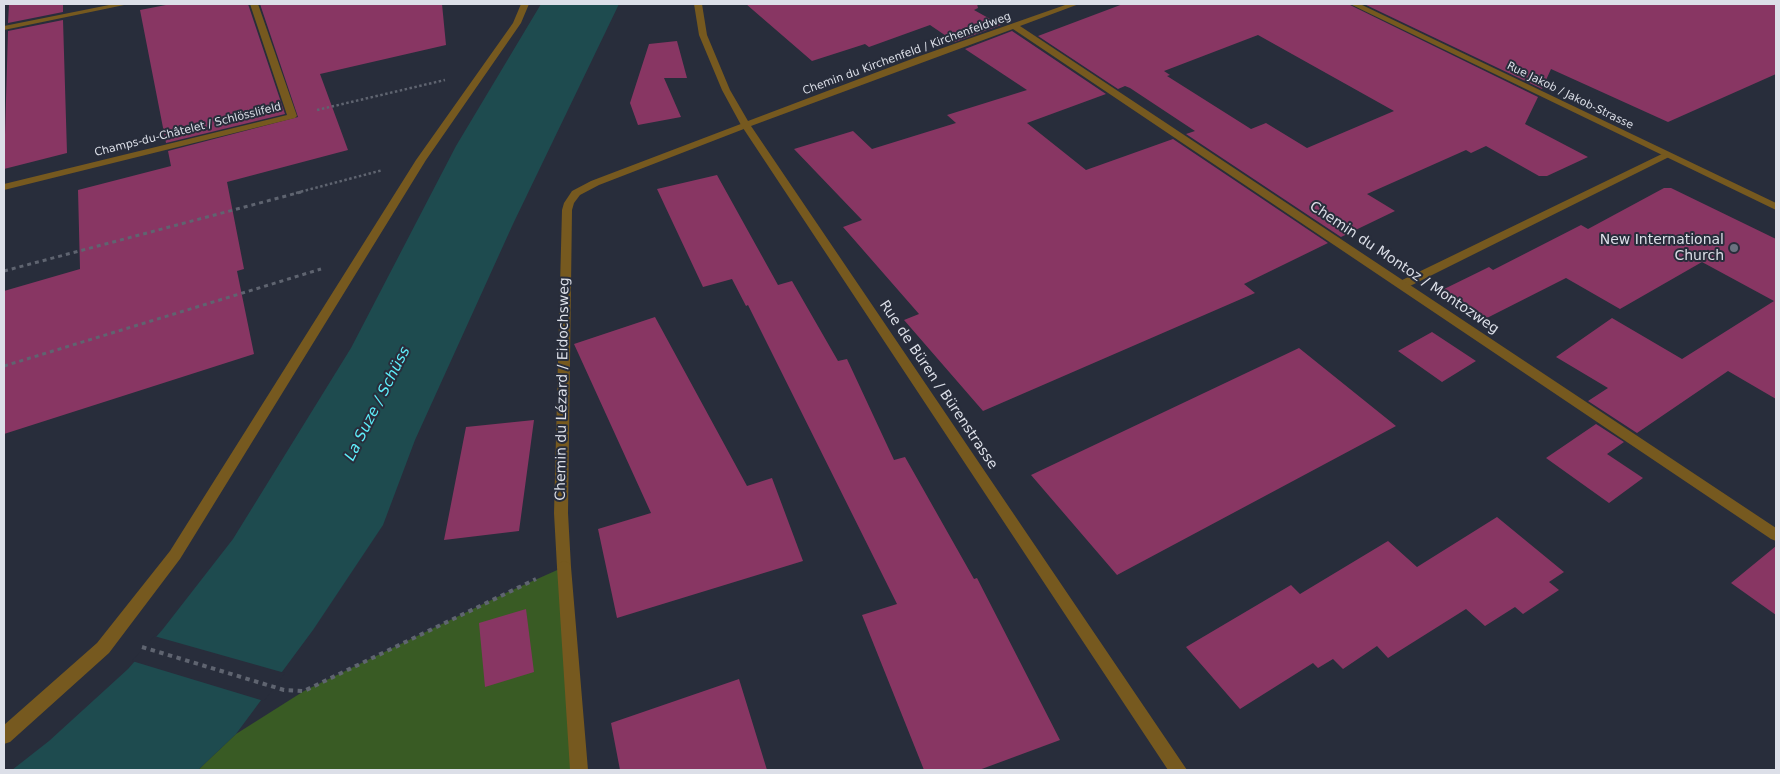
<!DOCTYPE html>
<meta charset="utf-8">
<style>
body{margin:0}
#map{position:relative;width:1780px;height:774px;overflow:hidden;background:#282d3b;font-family:"DejaVu Sans",sans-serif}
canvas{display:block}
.frame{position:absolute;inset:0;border:5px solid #dcdfe8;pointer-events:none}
</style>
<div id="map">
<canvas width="1780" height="774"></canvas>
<div class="frame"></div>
</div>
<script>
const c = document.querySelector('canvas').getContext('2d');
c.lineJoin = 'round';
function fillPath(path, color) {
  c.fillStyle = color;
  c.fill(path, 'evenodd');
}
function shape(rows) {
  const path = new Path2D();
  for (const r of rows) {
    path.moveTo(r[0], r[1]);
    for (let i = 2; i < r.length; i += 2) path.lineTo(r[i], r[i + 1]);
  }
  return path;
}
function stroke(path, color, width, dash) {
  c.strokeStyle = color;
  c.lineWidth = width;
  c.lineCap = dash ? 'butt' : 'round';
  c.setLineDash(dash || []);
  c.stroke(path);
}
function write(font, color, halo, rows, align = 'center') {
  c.font = font + ' "DejaVu Sans",sans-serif';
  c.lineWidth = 4;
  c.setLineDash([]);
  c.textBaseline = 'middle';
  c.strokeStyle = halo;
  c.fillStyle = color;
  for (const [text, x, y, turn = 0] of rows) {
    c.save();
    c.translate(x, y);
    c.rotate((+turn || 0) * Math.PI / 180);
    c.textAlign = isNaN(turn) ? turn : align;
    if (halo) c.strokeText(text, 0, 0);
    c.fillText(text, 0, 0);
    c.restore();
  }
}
fillPath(shape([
 [564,567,579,770,198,770,236,734,304,691,508,592]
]), '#395b24');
fillPath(shape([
 [541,4,619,4,513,224,415,440,383,525,313,630,236,734,198,770,12,770,49,741,128,669,163,629,233,539,351,348,456,146]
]), '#1e4b4f');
fillPath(shape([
 [154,636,285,673,264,701,132,661]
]), '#282d3b');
fillPath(shape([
 [9,4,63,4,63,12,8,23],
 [171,4,248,4,285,114,166,143,140,10],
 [260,4,442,4,446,45,320,74,348,150,227,182,244,269,237,271,254,354,4,434,4,291,80,269,78,190,171,166,168,151,298,117],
 [746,4,977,4,978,8,974,10,1001,25,955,42,930,25,869,47,865,44,812,61],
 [1123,4,1348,4,1538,97,1525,124,1588,157,1547,176,1539,176,1486,146,1471,153,1466,150,1367,194,1395,211,1341,237,1186,134,1195,131,1130,88,1125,86,1118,89,1038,36],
 [1258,35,1394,111,1307,148,1266,123,1251,129,1167,76,1170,75,1164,71],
 [1364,4,1776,4,1776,74,1668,122,1551,69,1542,89],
 [63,20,67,153,4,169,8,31],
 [1012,31,1106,94,1027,123,1086,170,1173,139,1328,243,1244,284,1255,293,983,411,904,320,919,314,843,227,862,220,794,149,853,131,872,149,956,123,947,115,1027,90,965,49],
 [677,41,687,78,664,78,681,117,638,125,630,103,649,44],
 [717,175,778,285,792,281,838,361,847,359,894,460,905,457,974,579,977,578,1060,740,979,770,924,770,862,615,897,604,748,305,746,306,732,279,703,287,657,189],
 [1664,188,1671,188,1776,239,1776,399,1728,371,1637,433,1588,401,1608,388,1556,357,1612,318,1682,359,1774,301,1702,262,1620,309,1566,278,1481,321,1438,292,1489,267,1493,270,1581,225,1588,229],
 [655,317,747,486,772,478,803,561,617,618,598,529,651,513,574,344],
 [1432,332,1476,361,1442,382,1398,351],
 [1299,348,1396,426,1117,575,1031,475],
 [534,420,519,531,444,540,466,427],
 [1596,424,1624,442,1607,454,1643,478,1609,503,1546,458],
 [1497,517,1564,572,1549,582,1559,590,1523,614,1515,607,1485,626,1466,609,1388,658,1377,646,1343,669,1333,659,1318,668,1313,663,1240,709,1186,647,1291,585,1300,594,1388,541,1417,567],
 [1776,546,1776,615,1731,583],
 [526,609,534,672,485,687,479,623],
 [739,679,767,770,620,770,611,723]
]), '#883663');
stroke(shape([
 [317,110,445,80],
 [296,193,383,170]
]), '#5f6470', 2.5, [2.5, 2.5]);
stroke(shape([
 [4,271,301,192],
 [4,366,321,269]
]), '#5f6470', 3, [4, 4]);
stroke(shape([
 [142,647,284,690,304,691,536,579]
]), '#5f6470', 4, [4.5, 4.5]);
fillPath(shape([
 [521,4,529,4,521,23,426,160,180,559,109,653,10,742,4,744,4,725,97,643,170,551,416,160,513,23,521,4],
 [746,122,751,125,749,127,599,185,580,195,574,203,572,210,568,513,571,567,569,571,564,573,559,571,557,567,554,513,562,210,564,203,572,191,591,181,746,122],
 [1666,152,1671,155,1669,157,1406,288,1402,289,1396,285,1398,282,1666,152]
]), '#76591f');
fillPath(shape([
 [114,4,129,4,4,30,4,26,114,4],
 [250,4,258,4,297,116,295,118,4,190,4,184,287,115,250,4],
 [694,4,702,4,707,35,730,90,748,121,917,57,1068,4,1079,4,1020,26,1776,528,1776,541,1771,539,1013,29,751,126,1187,770,1168,770,741,125,722,90,699,35,694,4],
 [1350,4,1360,4,1776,203,1776,210,1350,4],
 [564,561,569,563,571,567,588,770,570,770,557,567,559,563,564,561]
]), '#76591f');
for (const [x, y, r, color] of [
 [1734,248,5,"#6b7280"]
]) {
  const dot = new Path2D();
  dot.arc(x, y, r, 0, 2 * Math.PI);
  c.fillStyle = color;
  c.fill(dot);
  stroke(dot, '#282d3b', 2);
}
write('11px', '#dcdfe8', '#282d3b', [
 ["Chemin du Kirchenfeld / Kirchenfeldweg",907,54,-20],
 ["Rue Jakob / Jakob-Strasse",1570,96,26],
 ["Champs-du-Châtelet / Schlösslifeld",188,130,-14]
]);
write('14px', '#dcdfe8', '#282d3b', [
 ["New International",1724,240],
 ["Church",1724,256]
], 'right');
write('14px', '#dcdfe8', '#282d3b', [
 ["Chemin du Montoz / Montozweg",1404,268,34],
 ["Rue de Büren / Bürenstrasse",938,385,56],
 ["Chemin du Lézard / Eidochsweg",563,389,-89]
]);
write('italic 15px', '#5eeffb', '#282d3b', [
 ["La Suze / Schüss",378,404,-63]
]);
</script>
